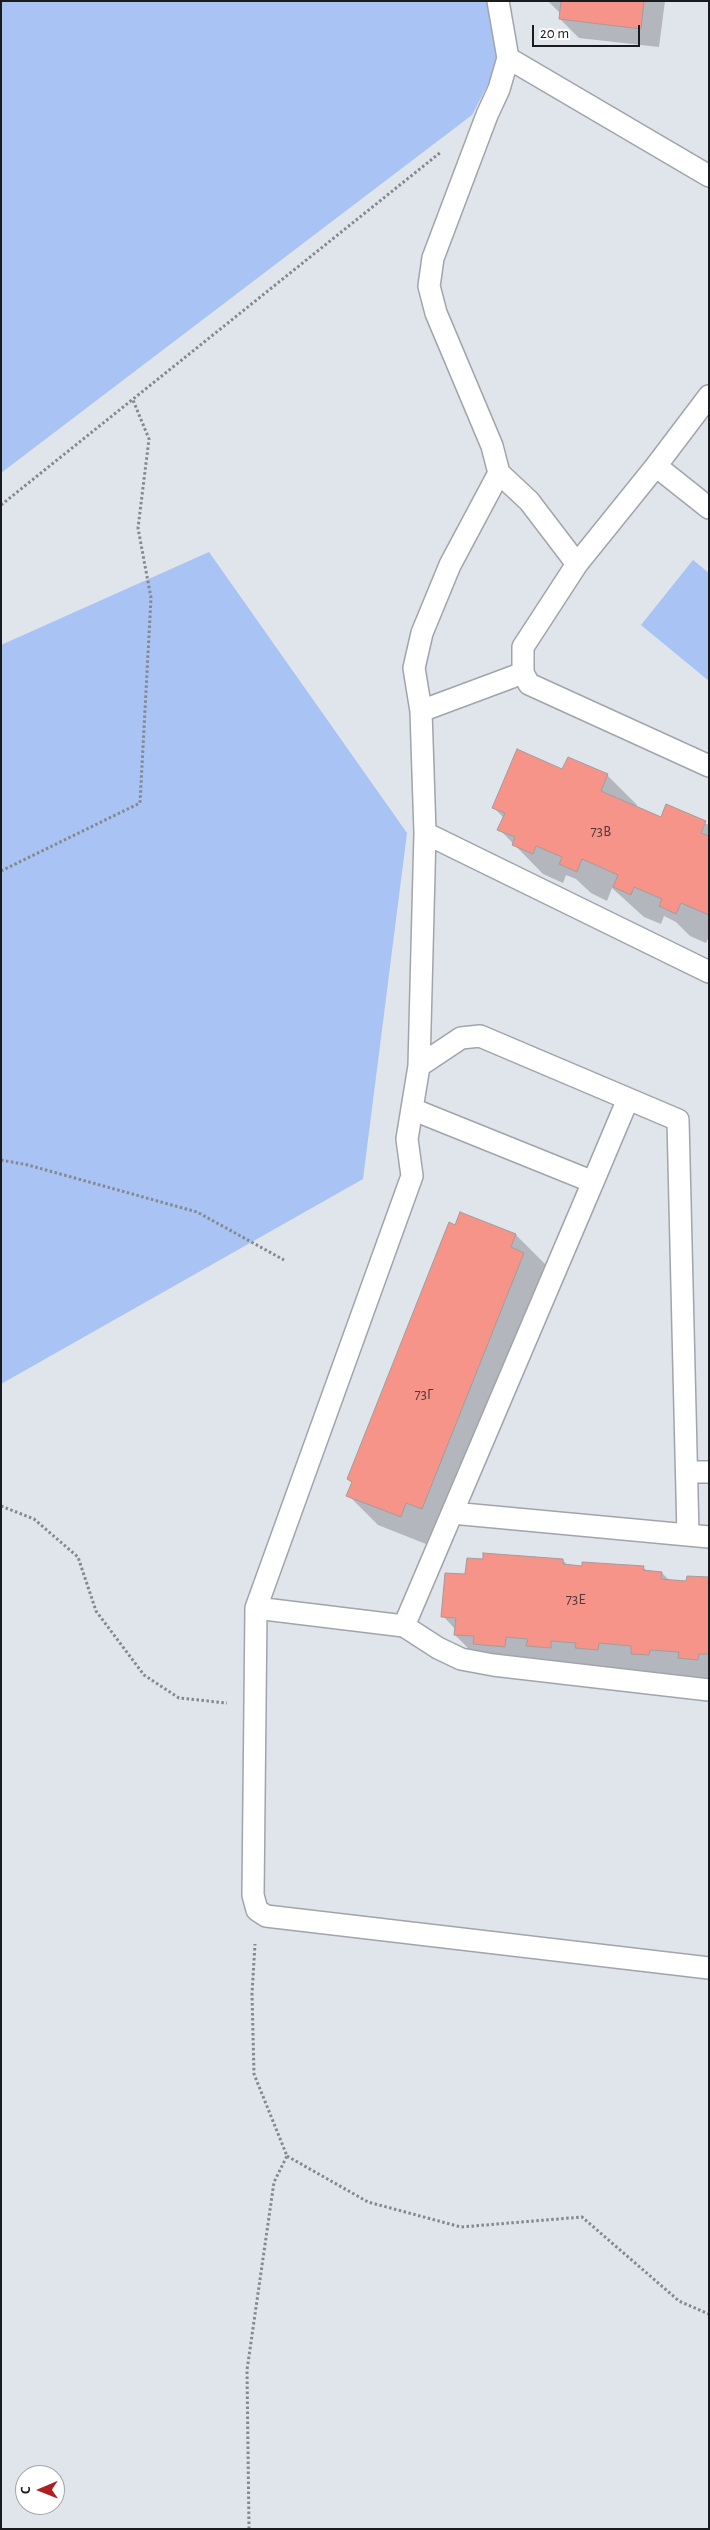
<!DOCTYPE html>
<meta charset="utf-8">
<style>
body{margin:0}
#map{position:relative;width:710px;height:2530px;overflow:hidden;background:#e0e4eb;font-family:"Alegreya Sans",sans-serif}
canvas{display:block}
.frame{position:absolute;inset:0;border:2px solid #1a1b1e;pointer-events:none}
.north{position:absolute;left:15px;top:2465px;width:50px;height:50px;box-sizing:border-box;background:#fff;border:1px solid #a3a4a5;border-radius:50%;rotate:269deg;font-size:14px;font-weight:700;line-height:20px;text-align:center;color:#1a1b1e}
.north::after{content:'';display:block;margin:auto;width:18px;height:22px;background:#af1e22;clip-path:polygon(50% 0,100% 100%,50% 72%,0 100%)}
.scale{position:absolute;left:532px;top:25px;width:108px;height:22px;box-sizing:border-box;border:2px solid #1a1b1e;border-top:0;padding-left:6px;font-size:15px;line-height:18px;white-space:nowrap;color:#1a1b1e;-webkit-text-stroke:4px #fff;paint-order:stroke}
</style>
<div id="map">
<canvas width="710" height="2530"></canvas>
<div class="frame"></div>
<div class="north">С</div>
<div class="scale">20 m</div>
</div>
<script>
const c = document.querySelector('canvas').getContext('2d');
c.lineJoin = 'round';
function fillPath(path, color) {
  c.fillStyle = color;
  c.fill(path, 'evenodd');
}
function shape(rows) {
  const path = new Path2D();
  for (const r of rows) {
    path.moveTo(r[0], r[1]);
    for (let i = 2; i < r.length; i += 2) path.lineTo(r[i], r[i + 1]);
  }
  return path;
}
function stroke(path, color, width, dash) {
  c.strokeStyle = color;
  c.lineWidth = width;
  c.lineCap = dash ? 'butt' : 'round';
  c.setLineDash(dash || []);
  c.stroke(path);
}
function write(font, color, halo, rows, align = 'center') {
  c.font = font + ' "Alegreya Sans",sans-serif';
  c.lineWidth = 4.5;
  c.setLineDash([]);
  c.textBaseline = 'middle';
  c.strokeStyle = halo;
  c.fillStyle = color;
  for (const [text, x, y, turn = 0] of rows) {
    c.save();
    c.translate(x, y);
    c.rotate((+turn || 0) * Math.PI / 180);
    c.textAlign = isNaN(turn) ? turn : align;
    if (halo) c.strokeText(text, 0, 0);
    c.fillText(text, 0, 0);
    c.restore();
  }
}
fillPath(shape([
 [1,1,492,1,509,44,472,115,1,473],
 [209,552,407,833,363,1179,1,1384,1,645],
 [693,560,709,573,709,681,641,625]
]), '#a8c3f4');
fillPath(shape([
 [548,1,665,1,659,47,579,38,560,19,561,14],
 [563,771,607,775,637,805,636,807,662,818,667,806,709,825,709,937,706,943,690,936,676,922,664,916,661,924,644,917,612,888,607,901,591,893,576,879,566,875,563,883,543,874,499,829,504,818,494,808],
 [461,1213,516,1235,546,1265,543,1273,554,1284,431,1546,378,1525,348,1495,353,1484,348,1479],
 [563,1560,568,1566,643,1567,648,1572,662,1573,670,1581,687,1582,709,1579,709,1687,485,1665,455,1635,456,1630,443,1616,466,1575]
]), '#0003');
const building = shape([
 [561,1,644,1,641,29,559,19,561,1],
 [517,749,562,769,568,757,608,774,601,791,661,817,666,804,706,821,701,833,709,836,709,915,681,903,676,914,659,906,662,899,634,887,631,895,613,887,618,875,582,859,577,872,559,864,562,857,536,846,533,854,512,845,515,837,497,830,505,813,492,808,517,749],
 [460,1212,516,1234,511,1247,524,1253,422,1509,406,1503,401,1517,346,1496,352,1482,347,1479,449,1222,455,1225,460,1212],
 [483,1553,563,1559,563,1564,582,1566,582,1562,644,1566,643,1570,662,1572,661,1579,686,1581,687,1576,709,1577,709,1654,699,1654,698,1660,678,1658,679,1652,650,1650,649,1655,631,1654,631,1646,599,1643,598,1650,575,1648,576,1643,551,1641,551,1648,526,1646,528,1639,506,1637,505,1647,473,1644,474,1636,454,1635,456,1618,441,1617,445,1573,465,1574,467,1558,483,1559,483,1553]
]);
fillPath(building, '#f7948a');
stroke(building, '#a39b9a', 1);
const service = shape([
 [498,1,508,58,499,89,487,115,433,258,429,286,436,313,492,446,499,473,450,565,422,633,414,668,421,711,425,833,419,1066,407,1139,412,1176,256,1608,253,1895,257,1910,266,1916,709,1968],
 [508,58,709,176],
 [656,466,709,396],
 [499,473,529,501,577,564,523,647,523,673,529,684,709,766],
 [577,564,656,466,709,508],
 [421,711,523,673],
 [425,833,709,972],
 [419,1066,461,1038,480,1036,678,1120,688,1535],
 [593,1182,628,1099],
 [687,1472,709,1472],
 [452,1513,709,1537],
 [256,1608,404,1626,438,1648,461,1659,493,1665,709,1690],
 [404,1626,593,1182,412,1109]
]);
stroke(service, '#a1a4ab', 24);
stroke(shape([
 [1,505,441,152],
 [1,871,140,803,151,598,138,528,149,439,133,400],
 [1,1160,28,1165,197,1212,284,1260],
 [1,1506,34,1519,78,1557,96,1611,144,1675,179,1698,227,1703],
 [287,2156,368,2202,461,2227,582,2217,679,2301,709,2314],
 [249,2529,247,2370,274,2182,287,2156,254,2074,252,1994,255,1944]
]), '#86888d', 3, [2.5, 2.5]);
stroke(service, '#fff', 21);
write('15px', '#513939', null, [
 ["73В",601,831],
 ["73Г",424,1394],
 ["73Е",576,1599]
]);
</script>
